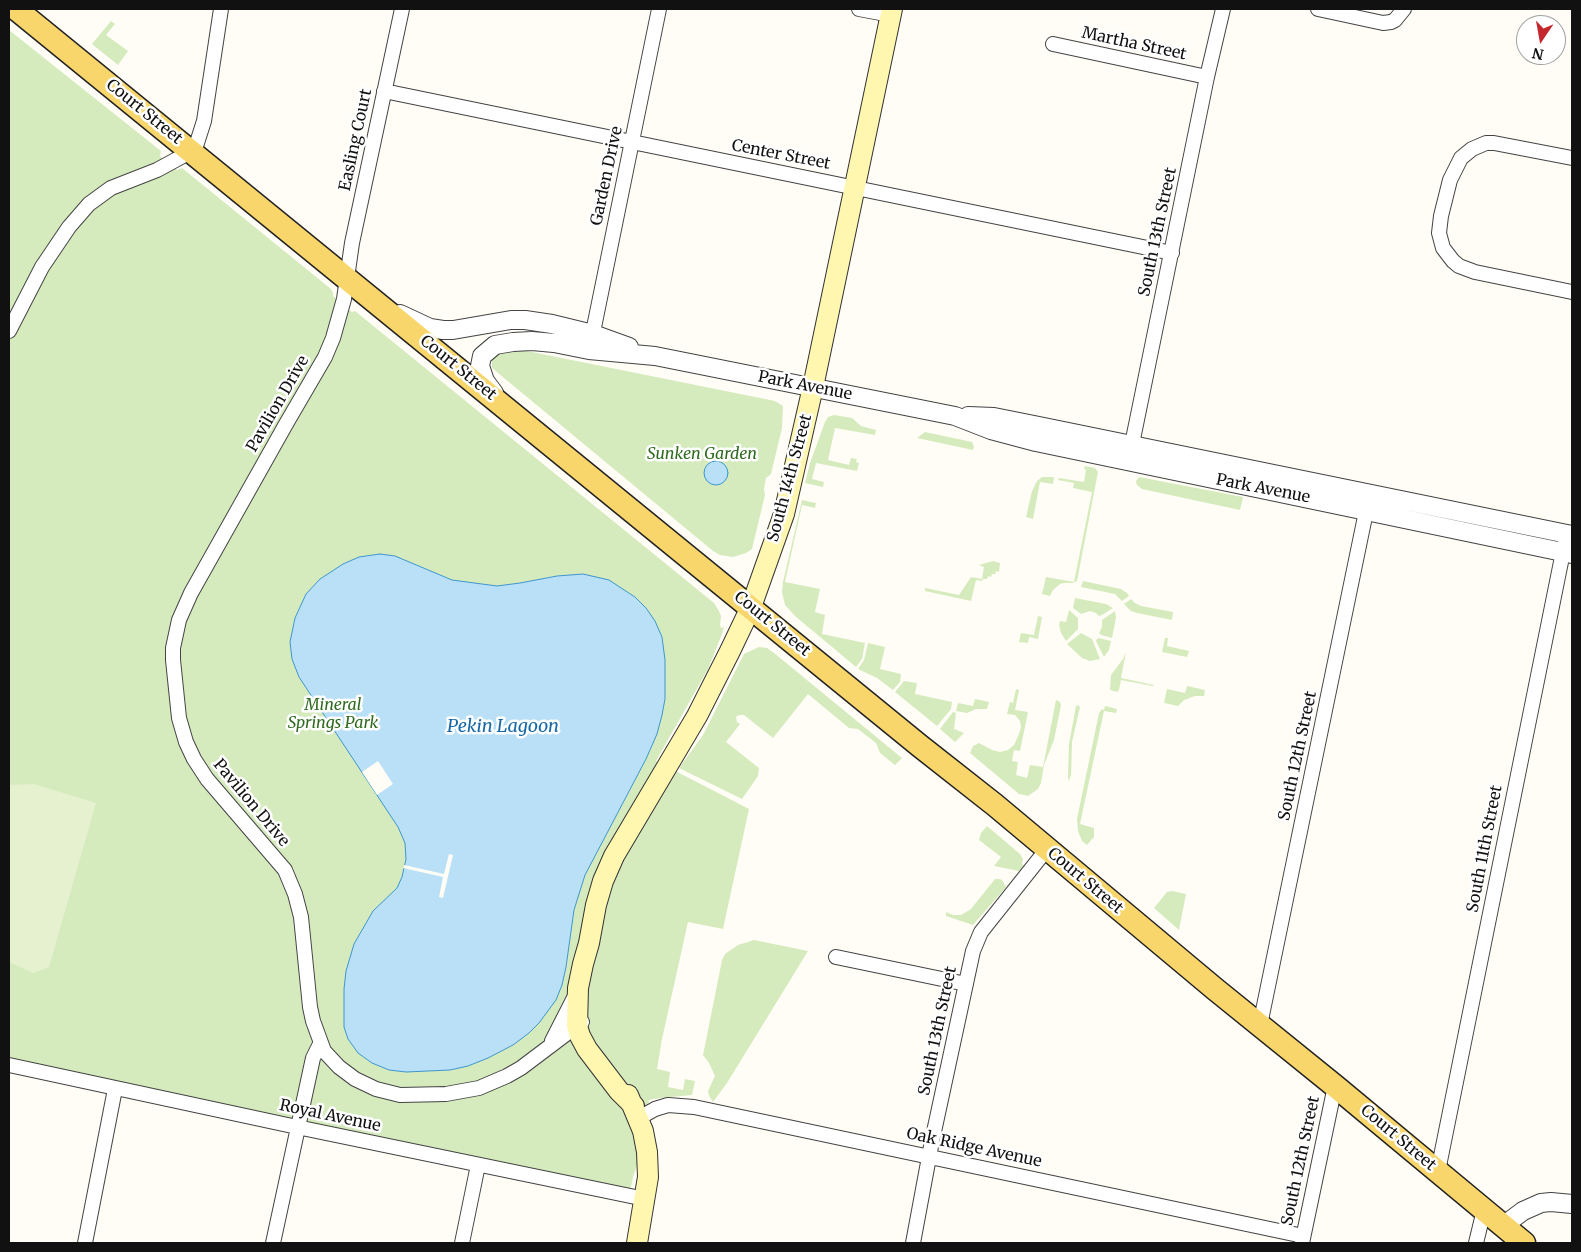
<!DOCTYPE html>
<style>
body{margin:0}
#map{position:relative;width:1581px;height:1252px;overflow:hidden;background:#fffdf5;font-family:Merriweather,serif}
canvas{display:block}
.frame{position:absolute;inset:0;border:10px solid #111;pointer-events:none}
.north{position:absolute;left:1516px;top:15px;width:50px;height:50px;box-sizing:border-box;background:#fff;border:1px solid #a0a0a0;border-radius:50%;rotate:192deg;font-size:14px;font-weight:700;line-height:20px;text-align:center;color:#111}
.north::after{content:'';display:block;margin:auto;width:18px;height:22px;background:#c4262e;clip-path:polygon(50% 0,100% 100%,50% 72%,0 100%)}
</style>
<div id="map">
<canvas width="1581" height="1252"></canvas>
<div class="frame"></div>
<div class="north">N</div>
</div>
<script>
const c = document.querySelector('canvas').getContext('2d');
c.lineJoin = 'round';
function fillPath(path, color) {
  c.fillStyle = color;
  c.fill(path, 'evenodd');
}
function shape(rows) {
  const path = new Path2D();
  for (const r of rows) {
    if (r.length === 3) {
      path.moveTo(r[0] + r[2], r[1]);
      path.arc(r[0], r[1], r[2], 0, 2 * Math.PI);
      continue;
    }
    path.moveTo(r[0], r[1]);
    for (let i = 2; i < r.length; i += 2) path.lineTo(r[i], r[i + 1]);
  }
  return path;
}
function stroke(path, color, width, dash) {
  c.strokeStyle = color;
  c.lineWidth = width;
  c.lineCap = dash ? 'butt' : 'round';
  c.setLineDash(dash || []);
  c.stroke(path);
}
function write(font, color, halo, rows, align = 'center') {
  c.font = font + ' Merriweather,serif';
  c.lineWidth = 5;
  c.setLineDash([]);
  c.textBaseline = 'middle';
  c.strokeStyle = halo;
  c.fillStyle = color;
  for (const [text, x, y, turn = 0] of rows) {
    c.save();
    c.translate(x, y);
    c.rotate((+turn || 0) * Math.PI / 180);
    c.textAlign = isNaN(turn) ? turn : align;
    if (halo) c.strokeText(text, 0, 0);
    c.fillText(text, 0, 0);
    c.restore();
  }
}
fillPath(shape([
 [111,21,115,24,106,35,128,51,118,65,92,44],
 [9,30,161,151,160,156,177,170,182,168,331,289,333,293,333,296,352,312,355,311,714,603,719,611,721,616,720,625,721,628,724,627,722,634,708,669,656,761,749,809,723,929,688,922,662,1039,657,1069,670,1072,668,1087,683,1090,685,1079,695,1081,692,1095,660,1098,649,1100,638,1152,637,1165,633,1177,629,1196,9,1065],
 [522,350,775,401,783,406,782,428,771,474,766,478,764,489,765,495,752,549,746,553,733,557,720,555,713,551,492,368,492,359,496,354,508,351],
 [834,415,852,418,861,426,876,430,875,435,835,428,828,460,849,465,851,458,857,459,856,462,859,463,857,471,816,463,812,479,824,482,823,487,805,483,810,463,825,422,828,417],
 [925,432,972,442,974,447,973,450,917,438],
 [1085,466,1095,468,1098,472,1077,581,1073,583,1064,583,1060,584,1053,590,1050,596,1042,594,1046,577,1074,582,1092,492,1073,488,1074,483,1058,480,1059,478,1084,482,1086,470,1084,469],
 [1042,477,1054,477,1053,484,1040,482,1033,519,1026,517,1032,491,1037,481],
 [1139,477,1243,497,1240,510,1142,489,1137,485,1136,481],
 [802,500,816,503,815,508,802,505,785,582,820,589,815,612,825,615,822,634,865,643,862,659,856,667,795,616,785,605,782,592,783,582],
 [993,561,1000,563,999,572,996,571,995,574,992,574,991,577,988,576,987,579,983,579,982,581,976,580,971,601,925,591,925,588,959,595,971,577,982,579,984,567,979,565],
 [1083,581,1121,589,1127,593,1129,596,1122,601,1115,594,1081,587],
 [1075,598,1106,604,1113,608,1102,615,1099,616,1096,613,1090,611,1081,614,1073,608],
 [1131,599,1135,603,1141,606,1173,612,1172,620,1137,613,1131,611,1124,604],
 [1069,610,1078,618,1078,629,1066,641,1061,633,1059,625,1060,621,1066,622],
 [1115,611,1116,618,1112,638,1101,635,1099,633,1102,627,1102,620],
 [1038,616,1042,617,1038,639,1029,637,1028,643,1019,642,1021,633,1034,635],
 [1081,633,1092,639,1100,659,1090,661,1082,658,1067,644],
 [1099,638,1111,641,1109,650,1104,657,1096,641,1097,639],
 [1165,638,1168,638,1167,646,1189,651,1187,657,1162,652],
 [868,643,885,647,880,669,901,674,900,682,893,690,877,678,858,669,864,660],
 [759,647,767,648,774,653,902,758,895,765,880,753,876,743,858,729,849,728,808,694,773,738,744,715,739,715,736,717,737,722,740,724,726,742,759,768,758,776,742,799,679,768,703,735,744,654],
 [1126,652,1121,678,1154,685,1153,686,1121,680,1119,690,1117,692,1110,690,1111,675,1123,659],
 [904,681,917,683,915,694,952,702,951,709,937,726,895,692],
 [1187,686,1205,690,1204,696,1195,696,1184,700,1178,706,1164,703,1167,689,1185,693],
 [1016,689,1019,690,1015,710,1028,712,1020,751,1014,750,1012,761,1018,762,1016,775,1027,778,1030,765,1043,767,1056,700,1060,702,1061,705,1054,740,1044,765,1041,783,1038,789,1028,796,1019,794,970,753,973,746,979,743,992,750,1000,752,1008,750,1014,745,1019,734,1021,727,1020,721,1015,715,1007,714,1010,702,1013,703],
 [975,699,989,702,987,709,976,709,967,713,956,711,958,703,973,706],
 [1078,705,1080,707,1072,742,1071,775,1069,781,1068,778,1069,744,1076,706],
 [1105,706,1117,709,1116,713,1104,711,1080,824,1094,828,1094,837,1087,845,1082,841,1078,831,1077,819,1099,713,1102,709,1104,710],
 [953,712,956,713,954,729,964,733,955,742,940,729],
 [987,826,1020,854,1023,859,1022,864,1024,866,1019,871,994,866,1001,857,979,840,981,833],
 [995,879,999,879,1002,880,1006,887,973,925,946,916,946,912,953,915,961,915,971,909],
 [1172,891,1186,894,1179,930,1154,908,1167,892],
 [754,940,808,951,727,1083,713,1102,709,1096,708,1091,715,1076,709,1063,703,1055,722,960,725,954,738,945]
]), '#d5ebbd');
fillPath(shape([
 [34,784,96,803,49,967,33,973,9,962,9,785]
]), '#e6f2cf');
const water = shape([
 [716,473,12],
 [380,554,395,556,452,580,497,586,520,583,557,576,583,574,609,580,635,597,646,608,655,621,662,637,665,660,665,699,662,715,657,734,646,759,585,875,574,910,566,967,562,985,556,1000,539,1023,529,1033,513,1045,488,1058,468,1066,450,1070,406,1072,389,1070,372,1063,358,1053,348,1039,344,1027,344,989,346,971,354,944,373,911,397,888,402,877,406,859,405,843,398,827,299,677,292,659,290,642,295,618,306,594,320,579,343,564,359,557,380,554]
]);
fillPath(water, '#b9e0f7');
stroke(water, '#3f96cf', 1);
fillPath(shape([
 [378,761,393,784,377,795,362,772],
 [449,854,453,855,443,898,439,897,443,877,403,868,404,865,444,874]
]), '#fffdf5');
const minor = shape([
 [402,9,352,243,344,299,333,338,325,357,286,424,191,593,179,620,173,648,173,660,179,718,186,742,194,759,207,779,285,870,295,894,301,917,310,1007,313,1021,324,1051,339,1067,355,1079,376,1089,400,1095,446,1094,479,1088,507,1076,521,1068,582,1022],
 [859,9,891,15],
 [1318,9,1383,23,1391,22,1395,20,1404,9],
 [1053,44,1207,77],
 [384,91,1172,253],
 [1572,158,1494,143,1486,143,1472,149,1461,158,1450,180,1441,216,1439,233,1443,248,1453,261,1459,266,1475,272,1572,292],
 [9,331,42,267,69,227,89,204,111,188,157,170,192,151,196,146,204,121,221,9],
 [591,342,659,9],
 [1130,454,1207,77,1223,9],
 [836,957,966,984],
 [1260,1025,1368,502],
 [552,1041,575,996],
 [9,1065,297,1127,645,1199],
 [639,1118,655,1109,668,1105,694,1107,1303,1236],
 [1438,1171,1565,542],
 [85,1243,115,1089],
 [273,1243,313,1058,320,1044],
 [462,1243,478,1165],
 [913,1243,932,1141,973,951,981,932,1047,849],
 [1302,1243,1335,1086],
 [1476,1243,1484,1210]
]);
const tertiary = shape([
 [400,314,430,328,443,330,453,330,511,320,525,320,552,324,593,334,629,347],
 [494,393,485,381,480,366,482,356,495,345,513,342,532,341,554,343,589,350,655,356,955,416,991,430,1036,442,1572,554],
 [968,416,994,417,1039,426,1572,535],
 [1503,1226,1523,1211,1541,1203,1551,1202,1572,1204]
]);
const secondary = shape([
 [628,1095,643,1131,647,1152,648,1177,637,1243],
 [634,1106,619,1091,587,1049,580,1036,577,1026,578,988,583,964,589,943,596,905,603,881,614,856,697,716,730,651,751,607,784,514,813,387,892,9]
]);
const primary = shape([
 [16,9,920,746,995,805,1215,989,1335,1086,1524,1243]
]);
stroke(minor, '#444', 16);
stroke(tertiary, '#444', 20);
stroke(secondary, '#333', 22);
stroke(primary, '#222', 25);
stroke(minor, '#fff', 14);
stroke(tertiary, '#fff', 18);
stroke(secondary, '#fff6b0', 20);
stroke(primary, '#f9d66b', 22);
write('16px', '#111', '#fff', [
 ["Martha Street",1134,44,12],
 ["Court Street",144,112,39],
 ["Easling Court",356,140,-78],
 ["Center Street",781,155,11],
 ["Garden Drive",607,176,-78],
 ["South 13th Street",1158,232,-78],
 ["Court Street",458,368,39],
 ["Park Avenue",805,386,11],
 ["Pavilion Drive",278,404,-60],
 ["South 14th Street",790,478,-75],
 ["Park Avenue",1263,489,11],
 ["Court Street",772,624,39],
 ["South 12th Street",1298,756,-78],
 ["Pavilion Drive",251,803,50],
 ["South 11th Street",1485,849,-79],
 ["Court Street",1085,881,40],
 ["South 13th Street",938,1031,-78],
 ["Royal Avenue",330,1116,12],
 ["Court Street",1398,1138,40],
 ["Oak Ridge Avenue",974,1148,12],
 ["South 12th Street",1301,1161,-78]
]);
write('italic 16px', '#2f6b1f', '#fff', [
 ["Sunken Garden",702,454],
 ["Mineral",333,705],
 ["Springs Park",333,723]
]);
write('italic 18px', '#1768a6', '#fff', [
 ["Pekin Lagoon",503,727]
]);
</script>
